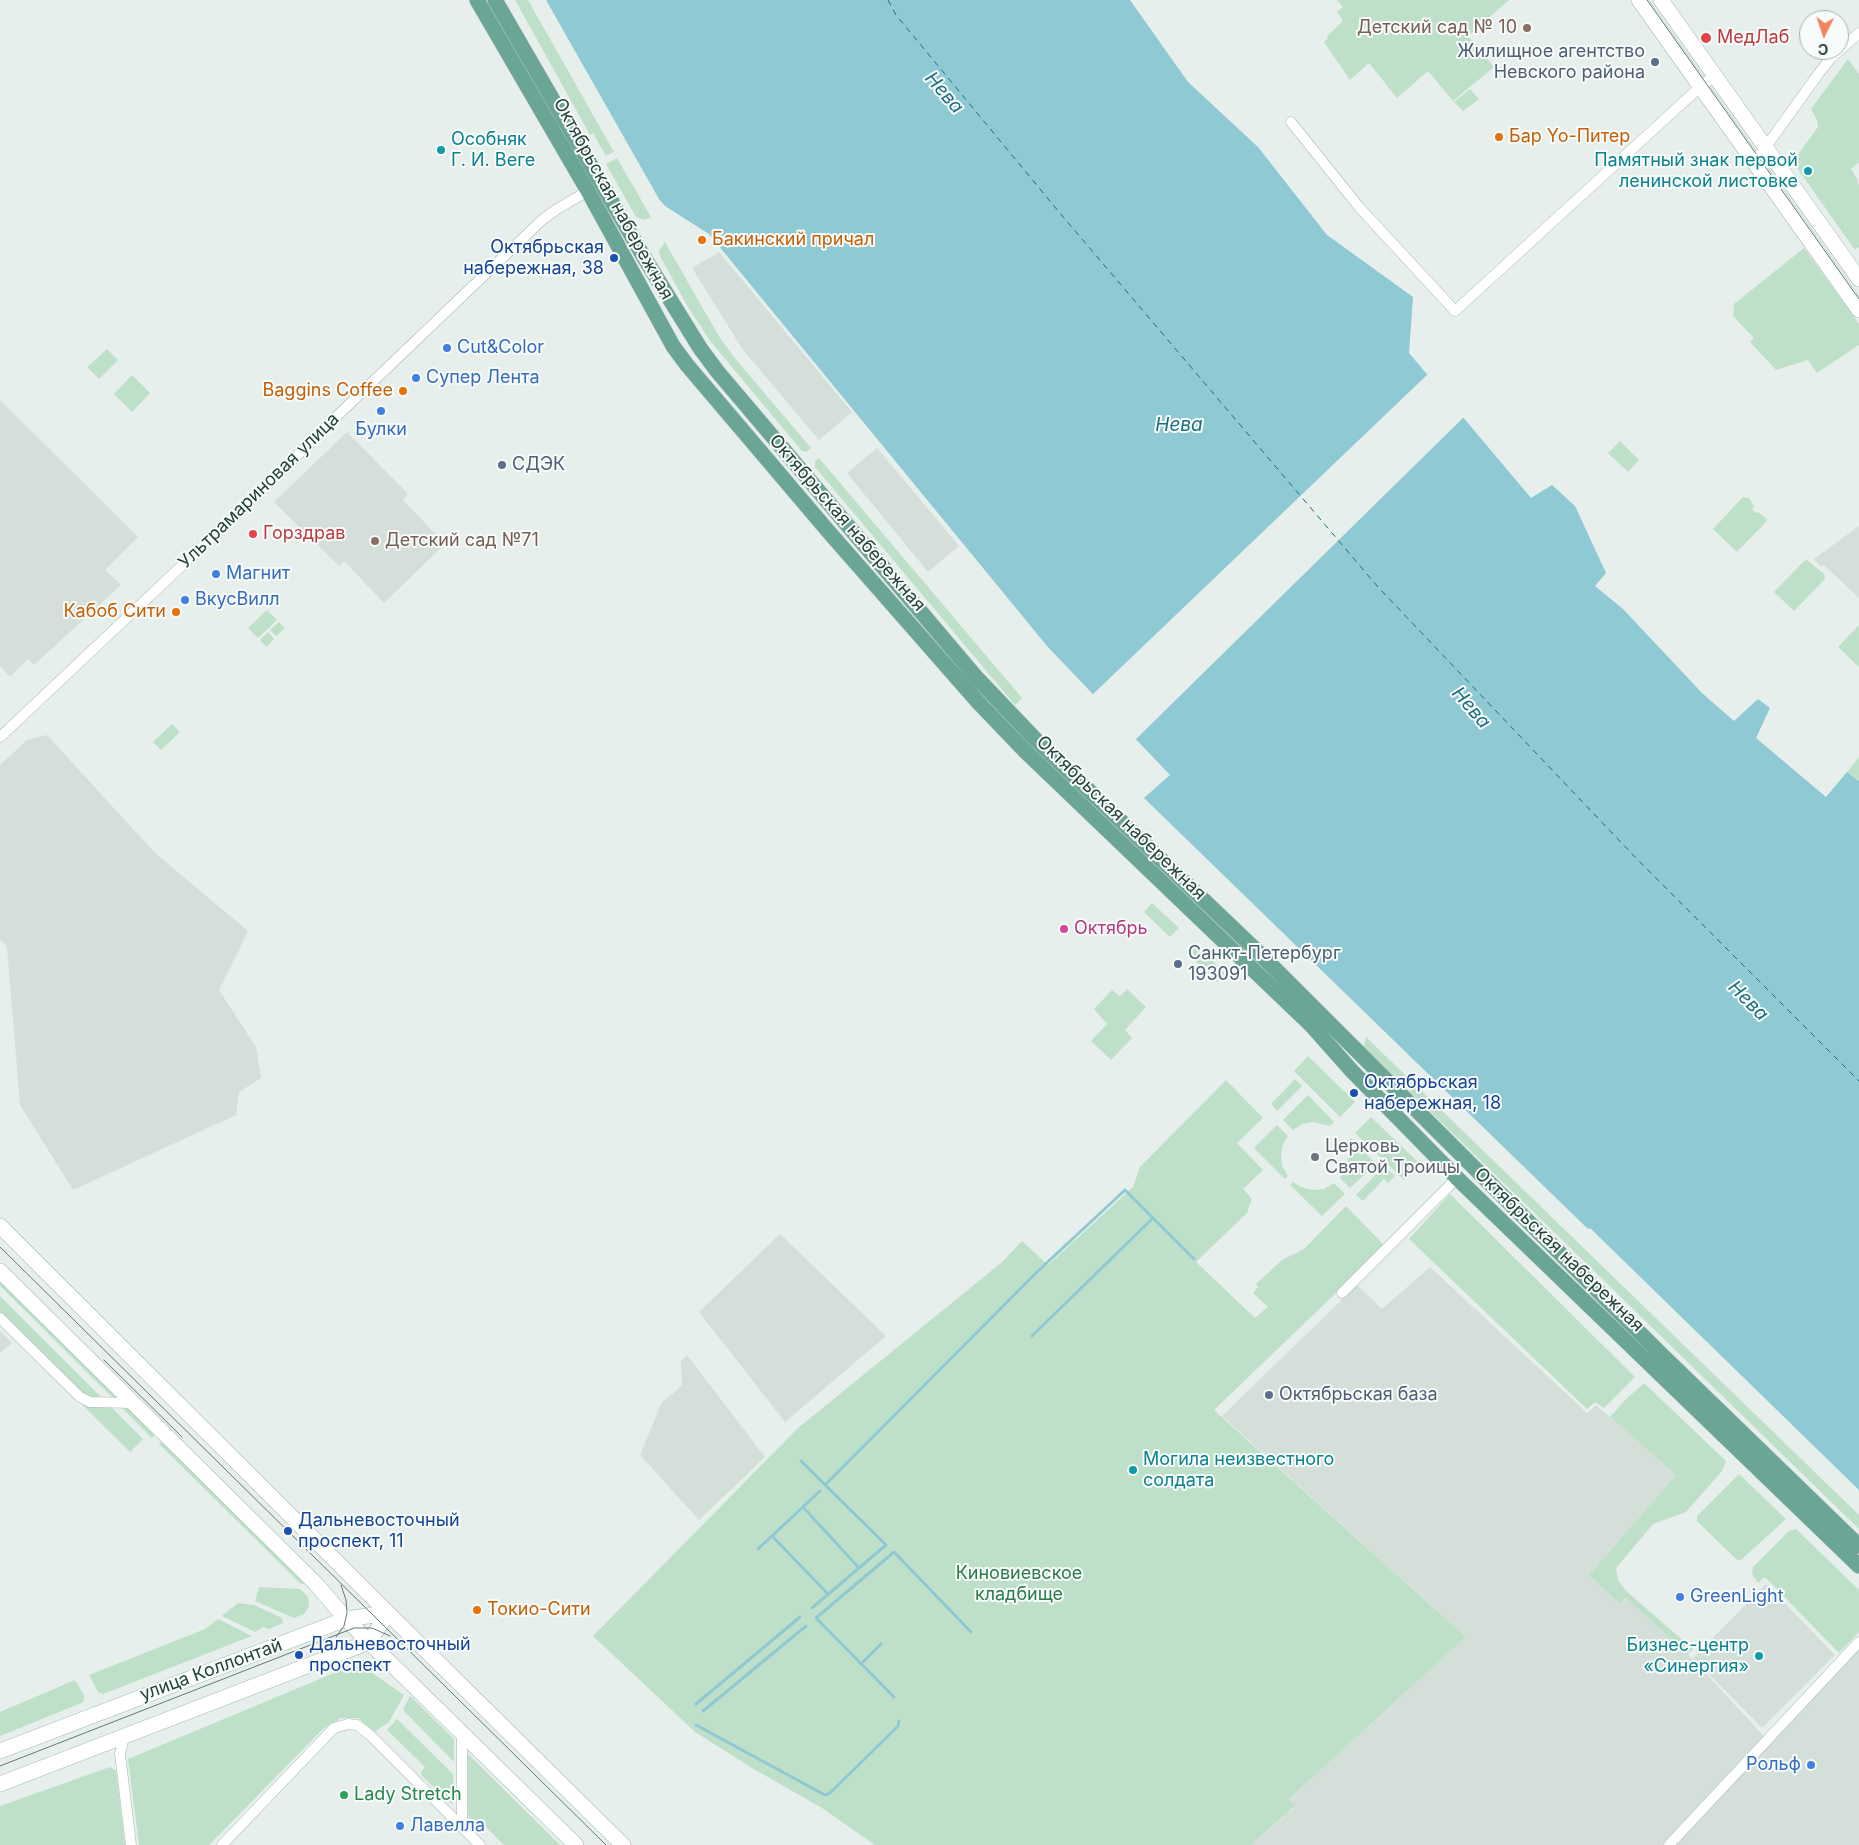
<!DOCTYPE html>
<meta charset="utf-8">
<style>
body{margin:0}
#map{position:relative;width:1859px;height:1845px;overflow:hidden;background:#e6efeb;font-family:Inter,sans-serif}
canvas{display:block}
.north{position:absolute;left:1799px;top:10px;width:50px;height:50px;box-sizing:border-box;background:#f7fbf9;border:1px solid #a3b1ad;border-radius:50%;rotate:184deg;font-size:14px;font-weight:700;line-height:20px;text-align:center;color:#24423a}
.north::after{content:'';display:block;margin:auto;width:18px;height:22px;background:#f4845f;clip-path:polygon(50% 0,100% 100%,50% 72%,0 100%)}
</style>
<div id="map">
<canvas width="1859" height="1845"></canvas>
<div class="north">С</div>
</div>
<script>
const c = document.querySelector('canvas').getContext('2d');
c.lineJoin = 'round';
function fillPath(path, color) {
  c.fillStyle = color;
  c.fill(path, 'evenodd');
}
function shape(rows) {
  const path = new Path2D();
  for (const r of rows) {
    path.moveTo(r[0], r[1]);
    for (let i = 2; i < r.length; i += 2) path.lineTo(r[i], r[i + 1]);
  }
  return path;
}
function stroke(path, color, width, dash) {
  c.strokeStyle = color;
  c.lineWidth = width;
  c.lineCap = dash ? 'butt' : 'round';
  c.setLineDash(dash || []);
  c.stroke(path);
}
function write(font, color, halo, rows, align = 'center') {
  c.font = font + ' Inter,sans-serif';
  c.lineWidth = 4;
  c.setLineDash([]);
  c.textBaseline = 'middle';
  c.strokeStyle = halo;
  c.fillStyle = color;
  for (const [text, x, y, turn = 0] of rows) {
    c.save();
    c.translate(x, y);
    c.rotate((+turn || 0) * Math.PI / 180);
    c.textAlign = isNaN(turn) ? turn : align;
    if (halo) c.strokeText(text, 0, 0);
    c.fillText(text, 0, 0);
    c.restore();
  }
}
fillPath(shape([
 [719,252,852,412,819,440,743,350,692,268],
 [0,400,138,537,105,570,121,585,34,665,28,659,10,677,0,666],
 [347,432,408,494,403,500,445,544,384,603,344,561,339,566,274,502],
 [877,448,959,546,928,572,847,473],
 [1859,526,1859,598,1824,565,1821,567,1814,559],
 [47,735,155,853,248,931,219,990,256,1047,261,1078,239,1092,236,1115,73,1190,20,1105,7,947,0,939,0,765,27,740],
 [780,1234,886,1336,785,1422,699,1312],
 [1430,1267,1587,1413,1596,1405,1676,1475,1589,1575,1619,1604,1626,1598,1688,1654,1771,1744,1859,1647,1859,1845,1251,1845,1295,1807,1289,1799,1466,1637,1222,1416,1357,1285,1382,1309],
 [0,1331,12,1343,0,1353],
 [687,1355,765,1457,699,1520,640,1455,662,1402,682,1386,681,1361],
 [1766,1584,1835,1655,1762,1728,1693,1658]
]), '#d4dfda');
fillPath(shape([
 [515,0,528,0,614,152,606,156,593,133,590,135],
 [1337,0,1509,0,1468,36,1494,67,1453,101,1428,71,1397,98,1369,63,1350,80,1324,42,1328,38,1327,36,1343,21,1337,12,1343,7],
 [1848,59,1859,74,1859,162,1851,169,1858,180,1857,181,1859,185,1859,247,1855,250,1795,165,1797,156,1818,127,1817,120,1811,109],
 [1470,89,1479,99,1463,111,1454,102],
 [617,158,651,217,645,220,636,217,606,164],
 [665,242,720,338,734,357,811,448,806,452,802,451,711,342,688,307,660,256,659,251],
 [1804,248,1859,324,1859,345,1817,373,1808,360,1776,370,1750,342,1754,338,1733,316,1734,304],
 [107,349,118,360,99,379,87,367],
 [132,375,150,393,132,412,114,394],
 [1620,441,1639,460,1628,472,1608,453],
 [819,458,1022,698,1015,705,815,467,815,461],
 [1743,497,1749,498,1755,507,1752,508,1755,513,1758,512,1767,519,1766,522,1737,552,1713,529],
 [1807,560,1824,574,1825,577,1824,580,1794,611,1774,592,1804,561],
 [267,610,277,620,258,638,248,628],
 [279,622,285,628,276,636,270,630],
 [1859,625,1859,667,1838,647],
 [268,632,274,639,266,647,260,640],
 [172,724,179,731,179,733,161,750,153,742],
 [1859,757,1859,780,1847,772],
 [1152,903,1179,928,1170,937,1144,912],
 [1194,944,1225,973,1217,982,1186,952],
 [1127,989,1146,1007,1125,1030,1132,1038,1111,1060,1091,1041,1107,1024,1094,1009,1112,990,1120,996],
 [1366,1037,1859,1515,1859,1529,1366,1049,1364,1046],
 [1308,1056,1355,1102,1340,1117,1294,1071],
 [1295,1079,1302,1086,1277,1111,1271,1104],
 [1226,1080,1263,1118,1237,1143,1263,1170,1243,1189,1252,1199,1247,1213,1196,1262,1255,1318,1268,1307,1253,1293,1258,1287,1256,1284,1282,1260,1304,1249,1346,1206,1385,1246,1214,1410,1466,1637,1289,1799,1295,1806,1251,1845,875,1845,822,1808,752,1768,695,1732,593,1636,798,1428,1001,1263,1022,1241,1048,1265,1133,1187,1140,1167],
 [1308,1095,1334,1122,1330,1126,1313,1122,1302,1124,1293,1130,1283,1120],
 [1371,1117,1420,1164,1404,1180,1355,1133],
 [1277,1125,1288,1136,1283,1144,1281,1155,1282,1166,1288,1176,1285,1179,1254,1148],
 [1351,1138,1376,1164,1350,1188,1340,1178,1347,1167,1349,1156,1346,1143],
 [1384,1166,1395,1176,1388,1183,1384,1179,1363,1201,1356,1195],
 [1293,1182,1301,1187,1312,1190,1324,1189,1334,1183,1345,1194,1322,1216,1290,1185],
 [1450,1194,1635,1377,1604,1408,1595,1402,1587,1409,1409,1239],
 [0,1279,118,1397,117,1399,114,1399,0,1286],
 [0,1296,103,1399,92,1399,83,1394,0,1312],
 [20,1343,85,1404,111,1407,143,1439,130,1452],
 [1644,1383,1726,1461,1722,1471,1686,1512,1653,1524,1616,1568,1618,1580,1626,1591,1693,1649,1688,1654,1626,1598,1619,1604,1589,1575,1676,1475,1610,1417,1626,1399],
 [122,1408,130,1409,154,1433,154,1436,152,1438],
 [162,1442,164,1443,307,1583,301,1584,159,1444],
 [1739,1474,1786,1519,1741,1560,1737,1560,1697,1521,1697,1516],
 [1796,1529,1859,1590,1859,1632,1839,1653,1765,1577,1758,1583,1752,1574,1753,1567,1789,1531],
 [259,1587,300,1589,308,1597,309,1606,304,1614,294,1618,255,1601],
 [238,1603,254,1605,282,1618,283,1623,269,1629,263,1627,255,1632,222,1616],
 [218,1619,252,1636,103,1694,98,1692,89,1675,205,1629],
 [358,1663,404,1695,389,1722,374,1732,358,1718,341,1718,323,1729,209,1845,139,1845,128,1759],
 [75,1680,84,1695,84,1702,0,1736,0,1712],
 [410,1696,454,1739,454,1762,403,1710],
 [397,1719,453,1774,454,1800,452,1804,422,1776,421,1772,425,1767,387,1730],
 [468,1754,560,1845,504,1845,486,1827,481,1831,478,1831,470,1820,468,1814],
 [110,1767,116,1771,125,1845,0,1845,0,1806]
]), '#bfe0c8');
fillPath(shape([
 [546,0,1130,0,1188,82,1258,147,1327,235,1413,297,1409,353,1531,498,1552,485,1575,506,1606,573,1595,586,1623,609,1702,693,1734,721,1758,699,1770,708,1756,738,1826,797,1847,772,1859,781,1859,1490,1590,1228,1588,1229,1144,798,1170,775,1047,646,709,234,665,206,659,199]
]), '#8ec9d4');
fillPath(shape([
 [1429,373,1465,416,1134,741,1091,696]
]), '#e6efeb');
stroke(shape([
 [1032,1336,1153,1218],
 [801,1461,886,1545,812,1608],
 [825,1485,1038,1271,1125,1190,1194,1259],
 [803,1507,859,1568],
 [772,1536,828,1594],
 [758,1549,820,1491],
 [861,1664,881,1644],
 [894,1697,816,1618,894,1552,971,1632],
 [696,1704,800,1617],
 [703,1711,806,1626],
 [696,1725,825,1795,830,1793,898,1726,899,1721]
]), '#8ec9d4', 3);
stroke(shape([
 [888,0,896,15,1059,212,1378,587,1634,856,1859,1081]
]), '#1c6f80', 1, [6, 5]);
const street = shape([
 [1291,122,1359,207,1455,311,1700,87,1714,76],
 [1755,162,1819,73,1831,58,1859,33],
 [0,737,259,493,338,415,542,220,557,209,588,191],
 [1342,1293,1457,1178],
 [0,1318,80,1397,90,1402,132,1403],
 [462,1734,462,1827,480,1845],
 [124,1736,120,1754,131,1845],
 [222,1845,334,1728,348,1724,357,1725,370,1735,462,1827],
 [1669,1845,1859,1642]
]);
const secondary = shape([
 [1639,0,1859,310],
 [1661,0,1859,279],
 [0,1226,388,1613,623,1845],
 [0,1271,316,1584,346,1619,369,1642,576,1845],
 [0,1751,346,1619,388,1613],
 [0,1784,369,1642,388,1613]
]);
const primary = shape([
 [477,0,588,191,673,346,687,365,828,531,978,702,1025,751,1311,1025,1351,1070,1457,1178,1859,1566],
 [495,0,645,259,700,348,717,371,976,677,1036,740,1258,952,1662,1355,1859,1546]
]);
stroke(street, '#a8b8b2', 11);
stroke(secondary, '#a4bbb3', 16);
stroke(primary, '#c2cac8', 16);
stroke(street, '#fff', 10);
stroke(secondary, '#fff', 15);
stroke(primary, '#6aa596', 15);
stroke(shape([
 [1647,0,1859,299],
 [0,1247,606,1845],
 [104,1360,182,1437],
 [336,1637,344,1626,347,1613,346,1600,341,1585],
 [0,1766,354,1628,372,1628,390,1636]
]), '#5f7d75', 1);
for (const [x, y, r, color] of [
 [1527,28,5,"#8d6e63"],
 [1706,38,6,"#e0444e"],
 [1655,62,5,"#5c6f8a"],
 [1499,137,5,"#e8710a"],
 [441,150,5,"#0f9aa8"],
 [1808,171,5,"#0f9aa8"],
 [702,240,5,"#e8710a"],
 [614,258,5,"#1a4fb4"],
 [447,348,5,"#3f7fe0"],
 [416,378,5,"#3f7fe0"],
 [403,391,5,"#e8710a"],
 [381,411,5,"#3f7fe0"],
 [502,465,5,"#5c6f8a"],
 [253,534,5,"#e0444e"],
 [375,541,5,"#8d6e63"],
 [216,574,5,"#3f7fe0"],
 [185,600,5,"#3f7fe0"],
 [176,612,5,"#e8710a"],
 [1064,929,5,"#d1479c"],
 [1178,964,5,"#5c6f8a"],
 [1354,1093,5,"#1a4fb4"],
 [1315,1157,5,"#6b7280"],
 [1269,1395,5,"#5c6f8a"],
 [1133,1470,5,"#0f9aa8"],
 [288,1531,5,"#1a4fb4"],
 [1680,1597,5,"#3f7fe0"],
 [477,1610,5,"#e8710a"],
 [299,1655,5,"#1a4fb4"],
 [1759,1656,5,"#0f9aa8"],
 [1811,1765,5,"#3f7fe0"],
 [344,1795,5,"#2e9e5b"],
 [400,1826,5,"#3f7fe0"]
]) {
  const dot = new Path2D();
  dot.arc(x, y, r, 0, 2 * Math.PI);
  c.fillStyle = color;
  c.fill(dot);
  stroke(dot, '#f7fbf9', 2);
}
write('18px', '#785e54', '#f7fbf9', [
 ["Детский сад № 10",1517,28],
 ["Детский сад №71",385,541,"left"]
], 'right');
write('18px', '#be3a42', '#f7fbf9', [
 ["МедЛаб",1717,38],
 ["Горздрав",263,534]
], 'left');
write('18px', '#4e5e75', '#f7fbf9', [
 ["Жилищное агентство",1645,52,"right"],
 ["Невского района",1645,73,"right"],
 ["СДЭК",512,465],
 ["Санкт-Петербург",1188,954],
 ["193091",1188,975],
 ["Октябрьская база",1279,1395]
], 'left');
write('18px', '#c56008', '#f7fbf9', [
 ["Бар Yo-Питер",1509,137],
 ["Бакинский причал",712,240],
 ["Baggins Coffee",393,391,"right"],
 ["Кабоб Сити",166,612,"right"],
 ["Токио-Сити",487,1610]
], 'left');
write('18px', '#0d838f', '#f7fbf9', [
 ["Особняк",451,140],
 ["Г. И. Веге",451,161],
 ["Памятный знак первой",1798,161,"right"],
 ["ленинской листовке",1798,182,"right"],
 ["Могила неизвестного",1143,1460],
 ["солдата",1143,1481],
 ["Бизнес-центр",1749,1646,"right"],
 ["«Синергия»",1749,1667,"right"]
], 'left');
write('18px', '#24423a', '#f7fbf9', [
 ["Октябрьская набережная",613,199,61],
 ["Ультрамариновая улица",259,491,-44],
 ["Октябрьская набережная",847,523,49],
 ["Октябрьская набережная",1121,818,44],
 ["Октябрьская набережная",1559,1250,44],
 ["улица Коллонтай",211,1670,-20]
]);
write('18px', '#164399', '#f7fbf9', [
 ["Октябрьская",604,248,"right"],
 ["набережная, 38",604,269,"right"],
 ["Октябрьская",1364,1083],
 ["набережная, 18",1364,1104],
 ["Дальневосточный",298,1521],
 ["проспект, 11",298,1542],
 ["Дальневосточный",309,1645],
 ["проспект",309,1666]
], 'left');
write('18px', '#366cbe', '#f7fbf9', [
 ["Cut&Color",457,348],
 ["Супер Лента",426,378],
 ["Булки",381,430,"center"],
 ["Магнит",226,574],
 ["ВкусВилл",195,600],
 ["GreenLight",1690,1597],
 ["Рольф",1801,1765,"right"],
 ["Лавелла",410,1826]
], 'left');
write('18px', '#b23c85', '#f7fbf9', [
 ["Октябрь",1074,929]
], 'left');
write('18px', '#5b616d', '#f7fbf9', [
 ["Церковь",1325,1147],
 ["Святой Троицы",1325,1168]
], 'left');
write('18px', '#2d7a4b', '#f7fbf9', [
 ["Киновиевское",1019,1574],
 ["кладбище",1019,1595]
]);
write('18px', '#27864d', '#f7fbf9', [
 ["Lady Stretch",354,1795]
], 'left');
write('italic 19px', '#1c6f80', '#f7fbf9', [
 ["Нева",944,93,49],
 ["Нева",1179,425],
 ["Нева",1471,708,49],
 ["Нева",1748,1001,45]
]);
</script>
